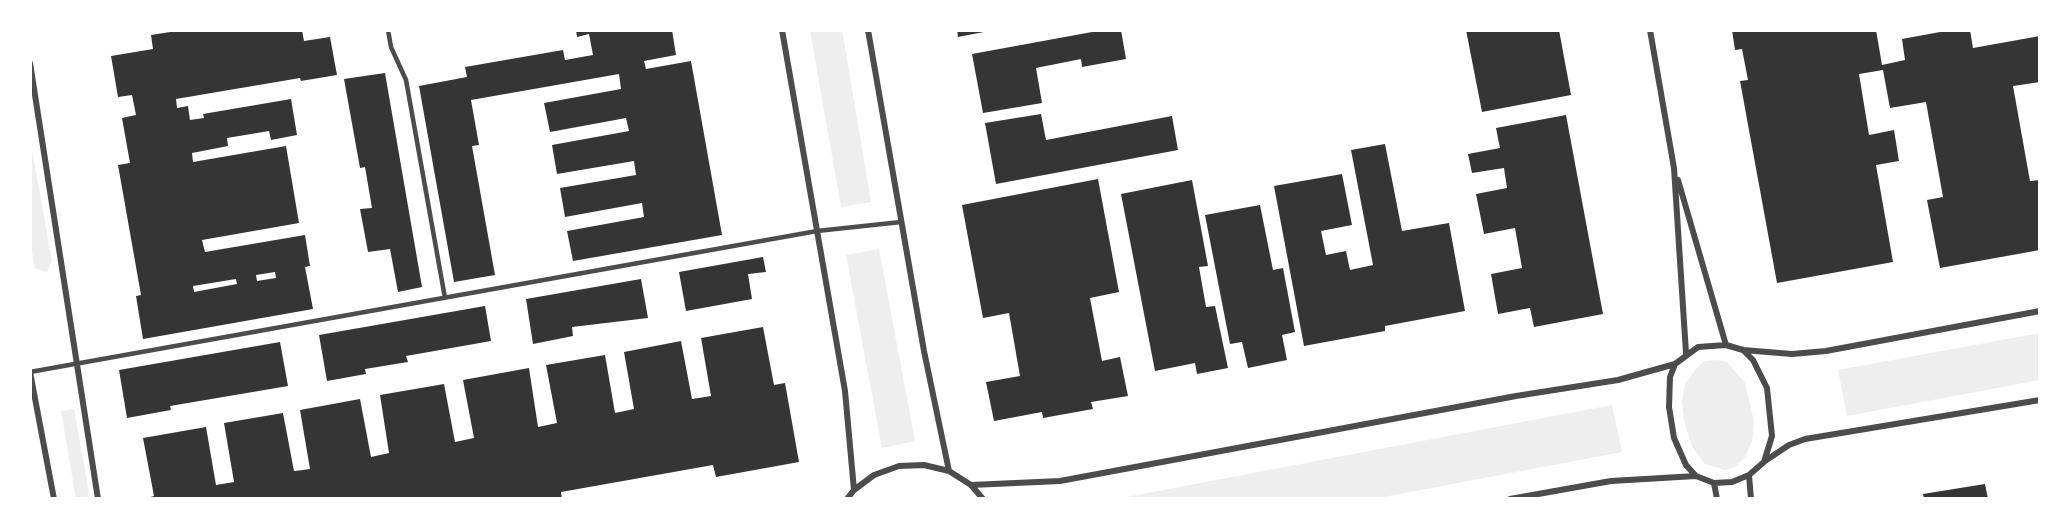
<!DOCTYPE html>
<style>
body{margin:0}
#map{position:relative;width:2070px;height:529px;overflow:hidden;background:#fff;font-family:"Open Sans",sans-serif}
canvas{display:block}
.frame{position:absolute;inset:0;border:32px solid #fff;pointer-events:none}
</style>
<div id="map">
<canvas width="2070" height="529"></canvas>
<div class="frame"></div>
</div>
<script>
const c = document.querySelector('canvas').getContext('2d');
c.lineJoin = 'round';
function fillPath(path, color) {
  c.fillStyle = color;
  c.fill(path, 'evenodd');
}
function shape(rows) {
  const path = new Path2D();
  for (const r of rows) {
    path.moveTo(r[0], r[1]);
    for (let i = 2; i < r.length; i += 2) path.lineTo(r[i], r[i + 1]);
  }
  return path;
}
function stroke(path, color, width, dash) {
  c.strokeStyle = color;
  c.lineWidth = width;
  c.lineCap = dash ? 'butt' : 'round';
  c.setLineDash(dash || []);
  c.stroke(path);
}
fillPath(shape([
 [810,30,842,30,871,202,841,207],
 [30,139,52,261,47,272,35,268,30,242],
 [879,249,915,441,882,448,846,255],
 [2040,333,2040,380,1847,416,1838,370],
 [1717,360,1727,362,1745,383,1754,421,1752,441,1745,457,1735,467,1725,470,1705,464,1692,446,1684,421,1682,401,1685,384,1696,369,1704,361],
 [1612,405,1622,452,1373,499,1116,499],
 [74,409,90,499,76,499,61,411]
]), '#eee');
fillPath(shape([
 [183,30,302,30,304,41,330,37,337,75,301,81,300,78,176,99,177,108,188,106,190,120,204,118,203,114,291,99,297,135,271,140,269,131,227,138,228,146,192,153,193,162,286,146,299,223,202,240,205,252,305,235,310,266,305,267,313,309,143,339,136,296,141,295,118,165,130,163,122,118,136,115,132,95,118,97,111,56,153,49,151,35],
 [275,272,276,278,257,281,256,275],
 [236,279,237,284,194,292,193,286],
 [576,30,672,30,676,55,644,61,646,69,691,61,722,235,573,261,567,231,644,217,642,203,565,217,560,188,636,175,634,161,557,174,552,145,629,131,626,118,550,132,544,103,621,89,619,74,471,100,479,145,472,146,495,275,454,282,419,86,467,77,465,67,563,50,565,60,593,55,589,34,577,37],
 [957,30,989,30,989,31,958,37],
 [1103,30,1121,30,1126,59,1082,67,1081,59,1036,68,1042,103,983,113,972,54],
 [1466,30,1559,30,1571,95,1482,112],
 [1732,30,1834,30,1834,32,1876,30,1882,65,1905,60,1902,39,1951,30,1970,30,1973,48,2040,36,2040,82,2013,86,2030,181,2040,180,2040,250,1940,268,1927,200,1943,197,1926,102,1890,108,1883,70,1859,74,1869,135,1894,130,1899,161,1876,165,1893,262,1777,283,1740,81,1748,80,1742,49,1735,50],
 [385,73,422,287,398,292,390,249,368,252,360,209,372,208,365,167,360,168,344,79],
 [1041,114,1046,140,1172,116,1178,150,996,184,985,123],
 [1566,115,1603,314,1534,327,1530,308,1498,314,1491,274,1522,268,1515,228,1484,234,1476,194,1507,188,1504,168,1472,173,1468,154,1500,148,1496,128],
 [1385,144,1402,231,1449,223,1465,311,1385,326,1385,331,1304,346,1274,186,1342,174,1352,225,1321,231,1326,255,1346,251,1350,270,1373,265,1351,150],
 [1098,179,1119,292,1090,298,1102,361,1120,357,1128,396,1091,402,1093,409,1043,418,1042,412,994,421,986,382,1020,376,1009,313,983,318,962,205],
 [1192,180,1208,266,1199,267,1206,307,1215,306,1228,368,1197,374,1195,363,1155,371,1121,194],
 [1260,205,1273,270,1283,268,1295,332,1282,335,1287,360,1248,368,1242,342,1230,344,1205,215],
 [763,257,766,272,748,274,752,299,686,311,679,272],
 [641,279,648,318,572,327,573,336,533,344,526,299],
 [485,306,491,341,406,356,408,362,365,369,366,374,327,381,319,335],
 [763,327,774,385,785,383,799,462,716,477,713,465,561,492,562,499,144,499,154,496,143,438,206,427,216,485,234,482,224,423,283,413,294,471,303,470,310,469,300,410,360,399,371,457,389,453,380,395,444,384,455,442,474,438,463,380,529,368,538,427,557,423,546,365,605,355,615,413,634,409,624,352,681,341,692,399,711,396,701,338],
 [280,342,288,386,170,406,171,410,127,418,119,370],
 [1985,484,1988,499,1924,499,1923,494]
]), '#353535');
stroke(shape([
 [388,30,391,47,406,80,445,298],
 [30,372,817,231,901,222]
]), '#4c4c4c', 4.5);
stroke(shape([
 [782,30,845,391,854,490],
 [868,30,924,351,949,471],
 [1650,30,1674,168,1686,353],
 [30,63,98,499],
 [1678,180,1726,345],
 [1743,350,1753,360,1767,388,1772,436,1764,462,1749,475,1732,482,1714,483,1696,476,1686,465,1674,438,1669,407,1670,377,1675,364,1698,347,1726,345,1743,350,1792,354,1826,351,2040,311],
 [30,372,54,499],
 [1765,461,1789,445,1805,439,2040,400],
 [1749,475,1751,499],
 [1714,483,1717,499],
 [971,485,1060,481,1516,396,1618,380,1675,364],
 [847,499,854,490,874,475,899,466,924,465,949,471,971,485,983,499],
 [1510,499,1611,481,1696,476]
]), '#4c4c4c', 6);
</script>
